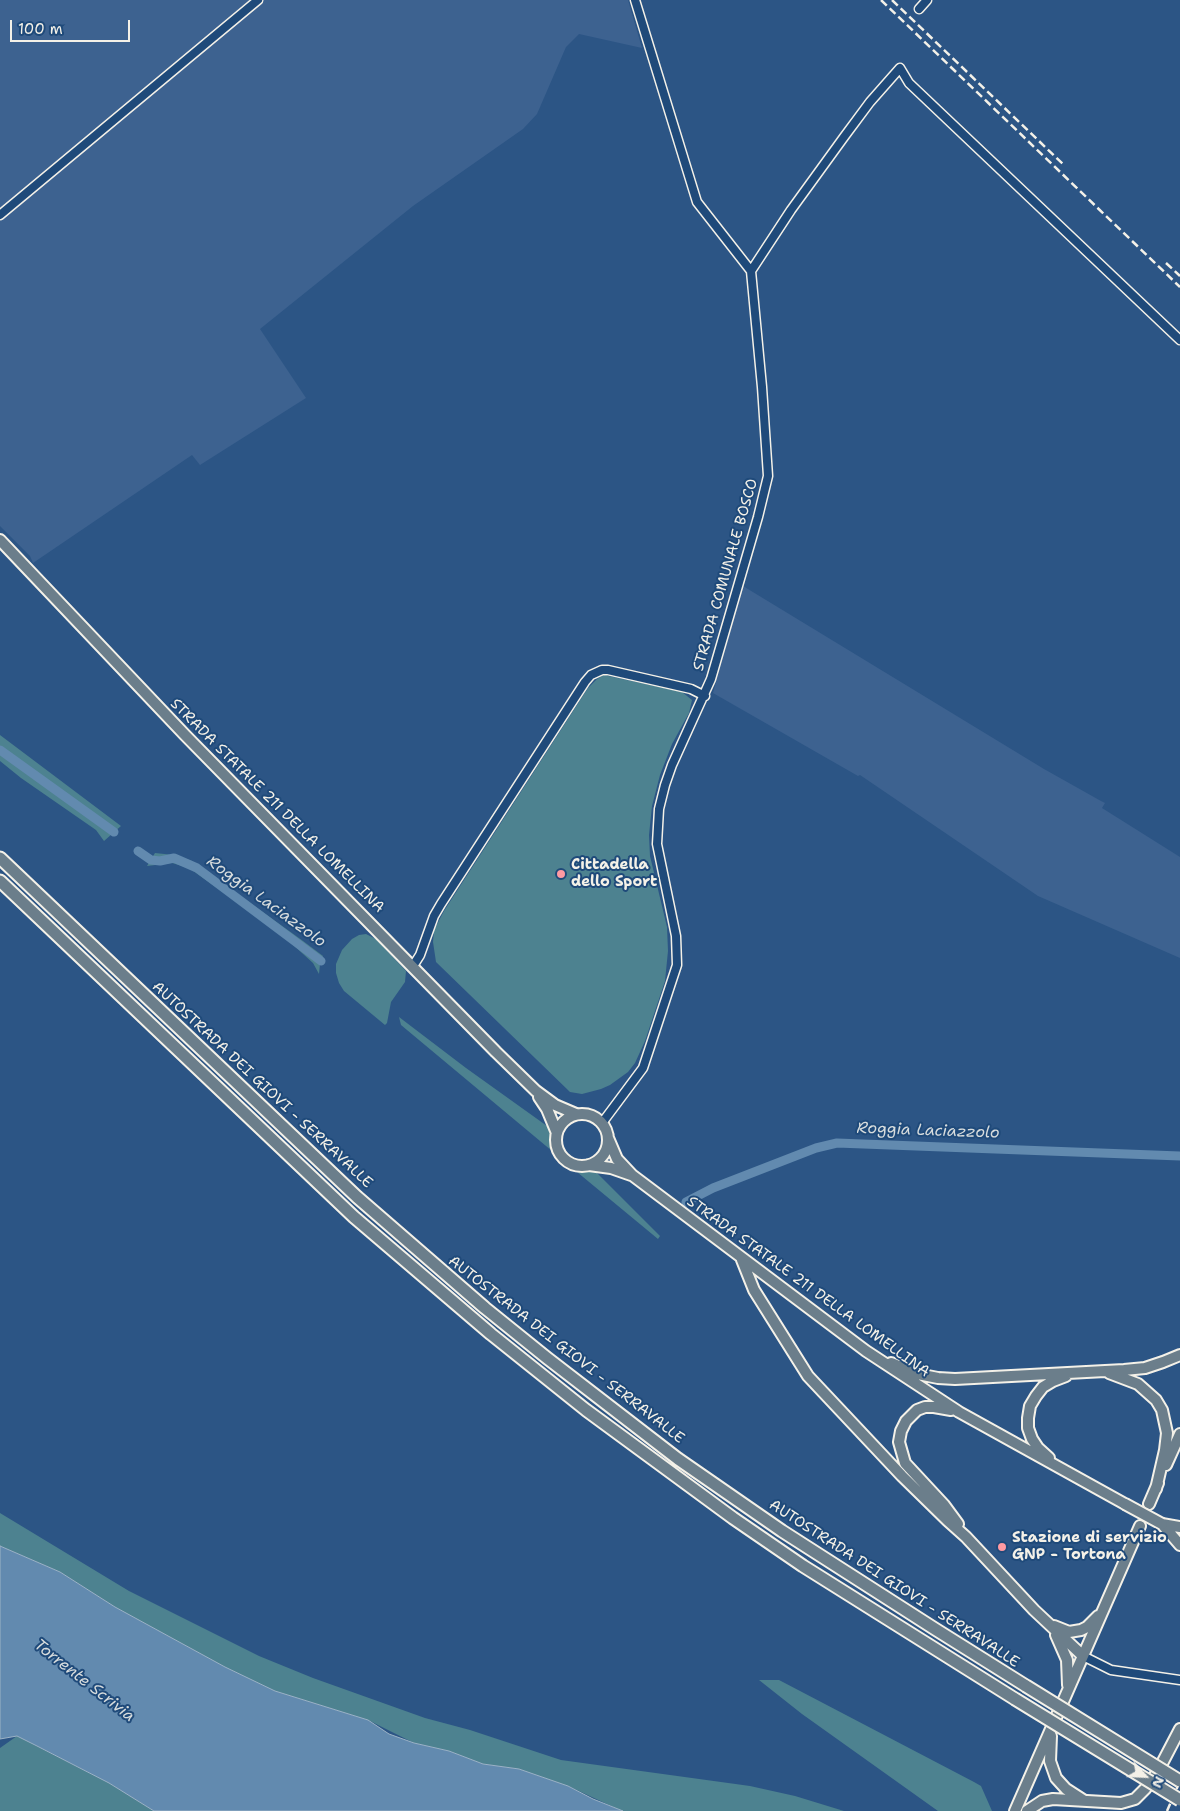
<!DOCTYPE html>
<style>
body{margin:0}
#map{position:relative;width:1180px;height:1811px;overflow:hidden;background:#2c5585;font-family:"Shantell Sans",sans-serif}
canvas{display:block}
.north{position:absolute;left:1120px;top:1751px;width:50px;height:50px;-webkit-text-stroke:4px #1f4a7a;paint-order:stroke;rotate:115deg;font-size:14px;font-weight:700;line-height:20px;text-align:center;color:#f4f1e8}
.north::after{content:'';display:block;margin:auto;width:18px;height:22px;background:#f4f1e8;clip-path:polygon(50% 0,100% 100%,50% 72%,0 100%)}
.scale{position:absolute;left:10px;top:20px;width:120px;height:22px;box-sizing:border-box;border:2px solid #f4f1e8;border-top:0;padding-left:6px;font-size:15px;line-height:18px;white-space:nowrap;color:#f4f1e8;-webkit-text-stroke:4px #1f4a7a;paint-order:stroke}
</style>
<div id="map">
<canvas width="1180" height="1811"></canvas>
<div class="north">N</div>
<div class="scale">100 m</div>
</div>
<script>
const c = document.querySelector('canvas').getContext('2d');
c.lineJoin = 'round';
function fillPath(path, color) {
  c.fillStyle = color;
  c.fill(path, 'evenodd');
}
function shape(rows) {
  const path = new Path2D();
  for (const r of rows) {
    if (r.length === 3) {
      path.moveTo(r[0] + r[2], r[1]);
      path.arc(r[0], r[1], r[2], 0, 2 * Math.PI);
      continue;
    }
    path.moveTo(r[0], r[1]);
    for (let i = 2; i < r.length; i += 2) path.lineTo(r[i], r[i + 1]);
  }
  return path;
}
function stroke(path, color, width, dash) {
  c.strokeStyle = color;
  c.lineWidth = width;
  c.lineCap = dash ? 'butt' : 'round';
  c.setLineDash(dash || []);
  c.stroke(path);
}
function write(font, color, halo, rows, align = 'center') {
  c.font = font + ' "Shantell Sans",sans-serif';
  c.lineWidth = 4;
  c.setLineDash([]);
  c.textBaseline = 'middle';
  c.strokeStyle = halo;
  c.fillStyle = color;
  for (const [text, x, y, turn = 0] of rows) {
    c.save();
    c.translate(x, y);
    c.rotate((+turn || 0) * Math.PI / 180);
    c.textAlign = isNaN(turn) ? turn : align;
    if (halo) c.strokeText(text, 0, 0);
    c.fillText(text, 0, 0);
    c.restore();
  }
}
fillPath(shape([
 [0,0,628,0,642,48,579,34,566,47,537,114,523,129,413,206,260,329,306,398,200,465,192,455,33,563,30,556,0,526],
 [743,586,1044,769,1101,801,1105,803,1102,808,1180,857,1180,958,1038,896,860,775,858,776,713,693]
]), '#3d6290');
fillPath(shape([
 [604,675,682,692,692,700,689,713,672,744,660,775,652,806,649,835,650,856,667,927,668,951,665,981,645,1041,635,1063,628,1072,610,1085,601,1089,582,1094,570,1092,436,962,433,942,434,930,444,911,588,688,597,679],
 [0,736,0,735,121,826,104,841,96,830,21,778,0,761],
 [155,853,174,855,192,861,303,941,323,956,320,964,319,974,313,963,280,933,189,868,172,863,147,866],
 [366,934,376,939,406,971,405,982,391,1002,387,1023,385,1025,344,991,339,983,336,973,336,964,342,950,352,939,359,935],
 [399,1017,466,1068,554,1131,553,1149,552,1151,401,1025],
 [592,1168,660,1236,658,1239,577,1172,579,1170],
 [0,1513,129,1591,259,1656,313,1678,425,1718,470,1730,561,1760,750,1786,795,1796,844,1811,622,1811,568,1786,519,1769,483,1764,449,1751,414,1743,368,1720,275,1691,225,1667,115,1607,60,1572,0,1546],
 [759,1680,779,1680,974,1782,981,1786,992,1811,938,1811,802,1714],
 [17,1736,109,1783,154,1811,0,1811,0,1748]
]), '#4d8290');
const water = shape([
 [0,1546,60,1572,115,1607,225,1667,275,1691,368,1720,389,1734,414,1743,449,1751,483,1764,519,1769,568,1786,593,1799,623,1811,154,1811,109,1783,37,1746,17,1736,0,1739,0,1546]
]);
fillPath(water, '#628aaf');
stroke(water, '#9cb3c6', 1);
stroke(shape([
 [0,750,114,832],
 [138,851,151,860,160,861,174,858,197,868,321,961],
 [686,1202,713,1188,816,1148,837,1143,1180,1156]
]), '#628aaf', 9);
const minor = shape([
 [919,9,927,0],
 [0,215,258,0],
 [751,271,791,210,844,137,870,102,900,68,909,83,1180,340],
 [413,966,420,955,434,916,441,904,585,682,591,675,602,670,608,670,691,689,705,696],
 [602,1123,643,1068,677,965,676,936,657,844,659,809,665,785,672,765,711,679,758,517,768,476,762,387,751,271,697,202,635,0],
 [1083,1656,1111,1670,1180,1680]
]);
const major = shape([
 [0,540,185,735,496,1052,536,1091,555,1105,576,1114],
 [539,1097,547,1109,557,1133],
 [582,1140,26],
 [608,1138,617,1159,632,1175,866,1351,959,1412,1125,1504],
 [589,1165,611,1168,631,1175],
 [742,1260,754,1290,808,1376,902,1476,947,1520,966,1537,1034,1610,1083,1656],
 [891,1363,918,1374,938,1378,955,1379,1124,1370,1145,1368,1163,1362,1180,1355],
 [1109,1373,1138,1384,1156,1400,1162,1410,1167,1433,1165,1450,1156,1489],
 [951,1410,934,1407,925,1407,917,1410,906,1421,901,1431,899,1442,905,1463,944,1505,958,1524],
 [1049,1458,1038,1448,1032,1439,1028,1428,1028,1418,1030,1406,1036,1396,1043,1387,1053,1381,1066,1376],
 [1166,1465,1180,1434],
 [1149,1504,1158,1483],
 [1162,1524,1180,1545],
 [1162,1524,1180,1527],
 [1054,1626,1069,1632,1081,1630,1087,1627,1098,1616],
 [1056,1635,1067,1660,1068,1685],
 [1051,1736,1050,1761,1056,1778,1066,1789,1083,1800],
 [1015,1811,1140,1526],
 [1027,1811,1042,1801,1053,1799,1121,1803,1135,1799,1145,1789,1157,1773,1180,1729]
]);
const highway = shape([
 [0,858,357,1197,485,1308,547,1358,678,1459,782,1531,935,1629,1026,1686],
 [0,881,354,1217,491,1334,586,1410,733,1518,803,1566,1015,1699]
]);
stroke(minor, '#f4f1e8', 11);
stroke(major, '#f4f1e8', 14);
stroke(highway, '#f4f1e8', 15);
stroke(minor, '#1f4a7a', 8);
stroke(major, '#6b7e8b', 10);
stroke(highway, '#6b7e8b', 11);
stroke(shape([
 [881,0,1180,287],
 [892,0,1065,166],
 [1166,263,1180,276],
 [1167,1811,1180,1781]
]), '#f4f1e8', 2.5, [8, 4]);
const majorBridge = shape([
 [1125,1504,1162,1524]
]);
const highwayBridge = shape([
 [1026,1686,1180,1781],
 [1015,1699,1180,1800]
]);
stroke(majorBridge, '#f4f1e8', 14, []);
stroke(highwayBridge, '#f4f1e8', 15, []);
stroke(majorBridge, '#6b7e8b', 10);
stroke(highwayBridge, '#6b7e8b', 11);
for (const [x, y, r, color] of [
 [561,874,5,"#ff9aa2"],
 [1002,1547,5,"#ff9aa2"]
]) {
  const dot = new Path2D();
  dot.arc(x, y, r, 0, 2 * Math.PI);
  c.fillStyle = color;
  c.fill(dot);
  stroke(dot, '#1f4a7a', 2);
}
write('15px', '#f4f1e8', '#1f4a7a', [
 ["STRADA COMUNALE BOSCO",726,575,-74],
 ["STRADA STATALE 211 DELLA LOMELLINA",277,806,45],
 ["AUTOSTRADA DEI GIOVI - SERRAVALLE",262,1085,43],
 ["STRADA STATALE 211 DELLA LOMELLINA",808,1287,36],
 ["AUTOSTRADA DEI GIOVI - SERRAVALLE",566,1350,38],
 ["AUTOSTRADA DEI GIOVI - SERRAVALLE",894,1584,33]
]);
write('bold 15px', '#f4f1e8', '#1f4a7a', [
 ["Cittadella",571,865],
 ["dello Sport",571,882],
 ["Stazione di servizio",1012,1538],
 ["GNP - Tortona",1012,1555]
], 'left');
write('italic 16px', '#d7dcdd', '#1f4a7a', [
 ["Roggia Laciazzolo",266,902,36],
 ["Roggia Laciazzolo",928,1131,2],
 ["Torrente Scrivia",84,1681,38]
]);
</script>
